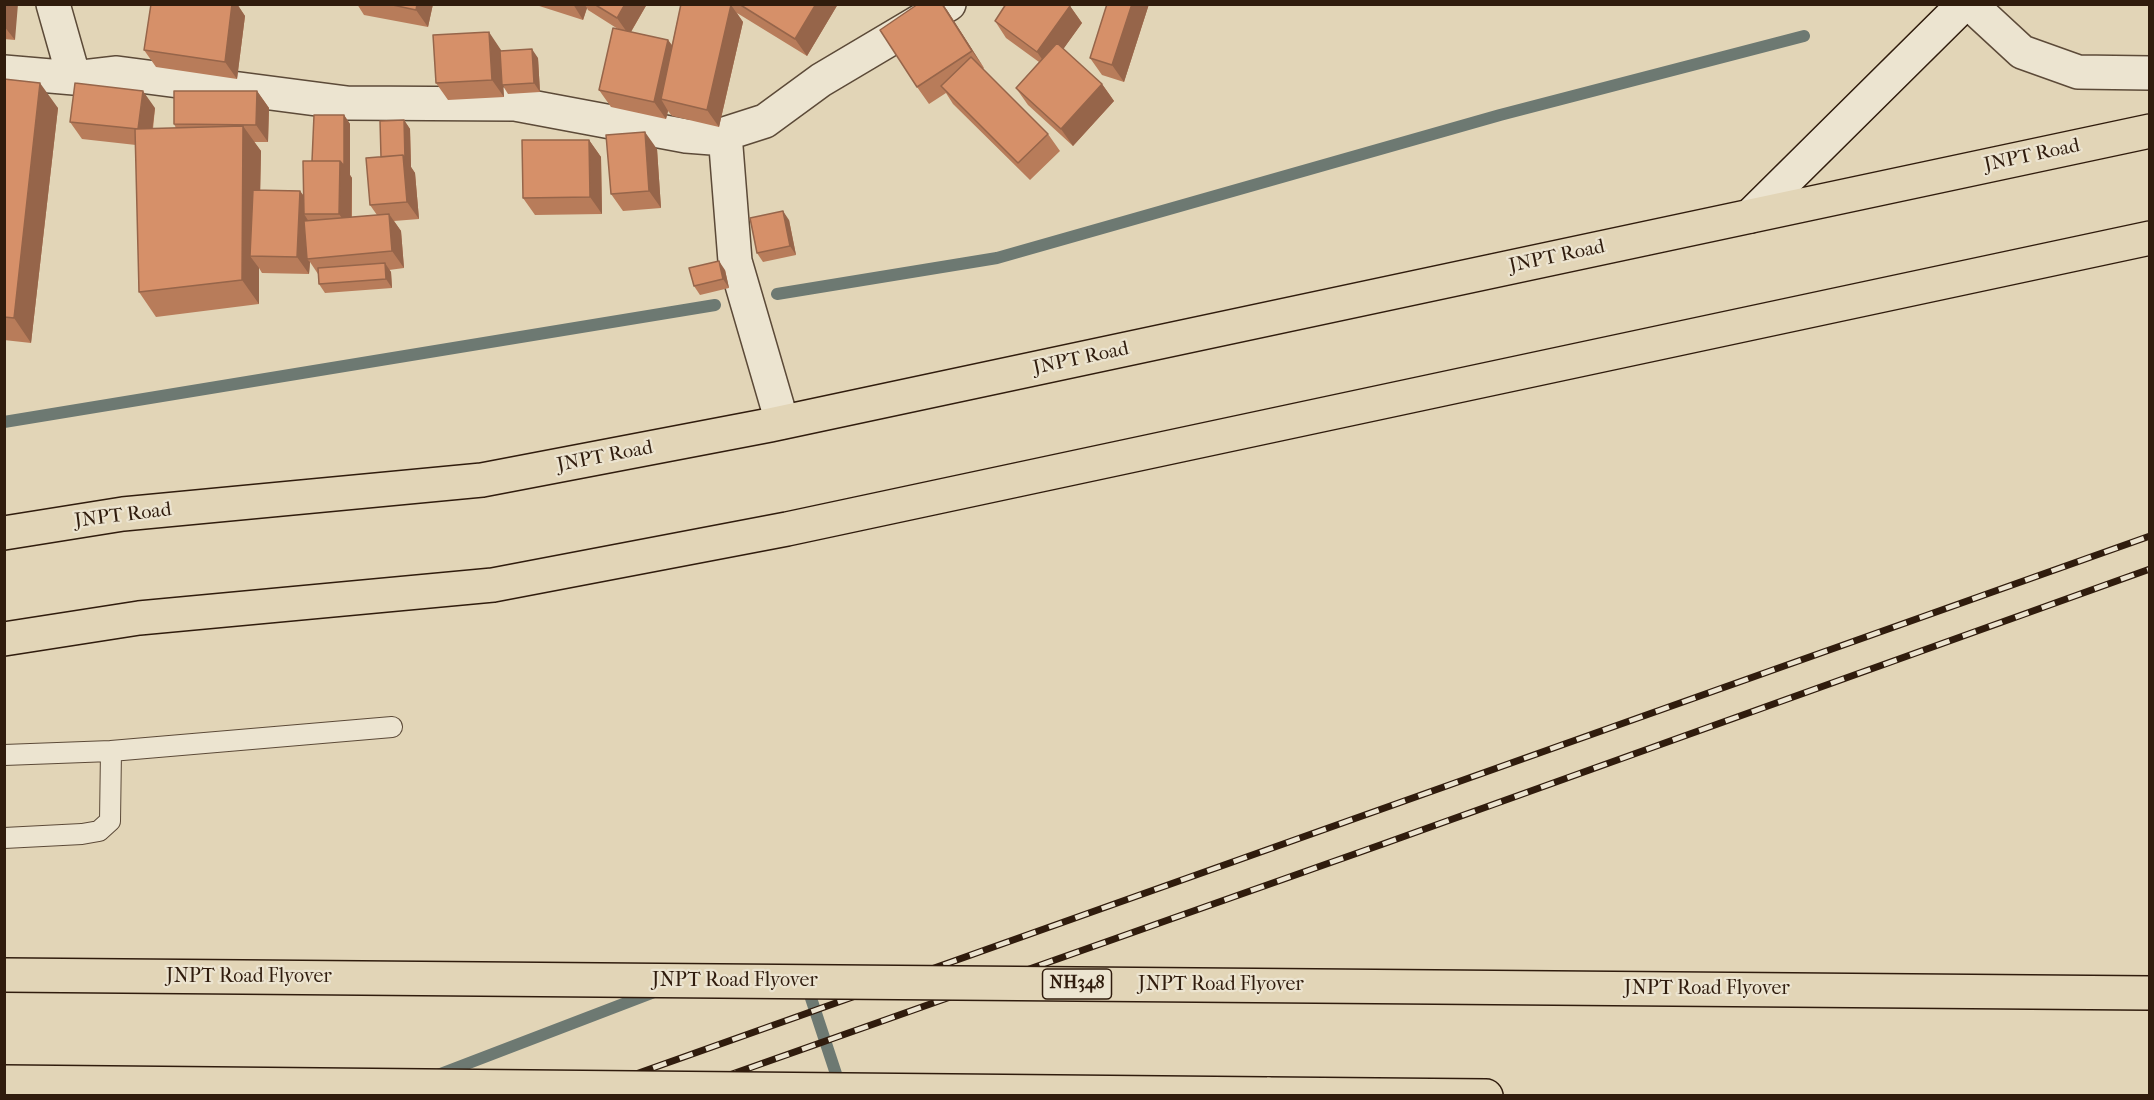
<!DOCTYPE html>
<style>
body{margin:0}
#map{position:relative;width:2154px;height:1100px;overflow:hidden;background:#e2d5b7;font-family:"IM FELL French Canon",serif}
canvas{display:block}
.frame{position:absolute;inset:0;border:6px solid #301c0d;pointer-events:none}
</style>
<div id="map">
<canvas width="2154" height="1100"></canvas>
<div class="frame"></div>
</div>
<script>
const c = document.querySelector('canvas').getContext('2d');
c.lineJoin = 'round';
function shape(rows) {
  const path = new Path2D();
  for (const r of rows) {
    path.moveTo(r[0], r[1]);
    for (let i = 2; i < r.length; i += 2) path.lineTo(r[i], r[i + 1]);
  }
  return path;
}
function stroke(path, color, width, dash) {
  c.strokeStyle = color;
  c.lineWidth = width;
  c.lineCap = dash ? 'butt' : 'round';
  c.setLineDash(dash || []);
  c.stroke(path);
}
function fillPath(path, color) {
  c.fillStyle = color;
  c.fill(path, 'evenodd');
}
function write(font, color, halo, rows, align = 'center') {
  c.font = font + ' "IM FELL French Canon",serif';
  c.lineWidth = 4.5;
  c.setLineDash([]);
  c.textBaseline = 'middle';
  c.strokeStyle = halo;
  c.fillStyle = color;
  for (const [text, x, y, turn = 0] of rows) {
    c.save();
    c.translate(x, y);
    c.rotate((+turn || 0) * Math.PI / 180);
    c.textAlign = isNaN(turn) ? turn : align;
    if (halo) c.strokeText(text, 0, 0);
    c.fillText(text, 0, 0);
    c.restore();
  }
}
stroke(shape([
 [777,294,997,258,1500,115,1804,36],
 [4,422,715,305],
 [803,986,807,986,841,1089],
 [435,1076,657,991]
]), '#6d7972', 12);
const lane = shape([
 [4,755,111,751],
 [4,838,82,834,99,831,110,821,111,751,392,727]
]);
const street = shape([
 [53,4,74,78],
 [1970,4,2022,52,2078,72,2150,73],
 [4,72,74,78,117,73,347,103,515,104,686,136,712,138,765,121,821,80,949,4],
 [725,134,735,261,782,422]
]);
const secondary = shape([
 [1750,216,1964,4]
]);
const highway = shape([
 [4,533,123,514,482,480,770,425,2150,131],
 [4,639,139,618,493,585,787,529,2150,238],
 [1267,1094,1486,1096]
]);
stroke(lane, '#5c4a38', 22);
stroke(street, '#5c4a38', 36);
stroke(secondary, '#301c0d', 36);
stroke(highway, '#301c0d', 36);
stroke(lane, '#ece4d0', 20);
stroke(street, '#ece4d0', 33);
stroke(secondary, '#ece4d0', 33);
stroke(highway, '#e2d5b7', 33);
const rail = shape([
 [574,1096,2150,536],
 [670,1096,1383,844,2150,569]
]);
stroke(rail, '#301c0d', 7);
stroke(rail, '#ece4d0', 4.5, [14]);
const highwayBridge = shape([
 [4,975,2150,993],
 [4,1082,1267,1094]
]);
stroke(highwayBridge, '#301c0d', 36, []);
stroke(highwayBridge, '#e2d5b7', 33);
fillPath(shape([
 [4,4,15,40,4,39],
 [151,4,237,4,245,16,237,79,156,67,144,50],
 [357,4,433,4,428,27,364,15],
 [533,4,647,4,631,32,668,40,672,45,681,4,838,4,807,56,737,13,743,22,719,127,672,116,668,111,666,119,611,107,599,90,618,29,588,10,587,8,583,20],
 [943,4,984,68,983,69,1048,134,1060,151,1030,180,953,104,946,93,929,104,917,87],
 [1107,4,1149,4,1124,82,1102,75,1090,58],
 [1070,6,1082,23,1063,49,1102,84,1114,101,1073,146,1028,105,1016,88,1039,62,1006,38,995,21],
 [501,50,501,51,538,58,540,92,508,94,503,86,504,97,448,100,436,83],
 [4,79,58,108,31,343,4,340],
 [257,91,269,108,268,142,254,142,261,151,260,190,300,191,304,196,312,161,344,115,350,124,350,175,352,178,352,217,377,215,370,205,381,157,404,120,410,129,411,167,415,173,419,219,394,221,401,231,404,268,389,270,391,272,392,288,325,293,319,284,318,274,310,262,309,274,262,273,259,268,259,304,156,317,139,292,136,145,82,139,70,122,155,108,153,129,176,128,174,124],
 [589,140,601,157,602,214,535,215,523,198],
 [657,149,661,208,623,211,611,194],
 [789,220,796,255,763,262,757,253],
 [725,270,729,288,700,295,694,286]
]), '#b87c5a');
fillPath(shape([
 [4,4,18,4,15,40,4,26],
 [232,4,237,4,245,16,237,79,225,62],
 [417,4,433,4,428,27,416,10],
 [573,4,584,4,587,8,583,20],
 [625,4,647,4,629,35,617,18],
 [816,4,838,4,807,56,795,39],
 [942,4,947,10,984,68,972,51],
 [1132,4,1149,4,1124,82,1112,65],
 [731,5,743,22,719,127,707,110],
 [1070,6,1082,23,1049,69,1037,52],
 [489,32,501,50,504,97,492,80],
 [668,40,680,57,661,99,668,111,666,119,654,102],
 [532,49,538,58,540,92,534,83],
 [40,83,58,108,31,343,14,318],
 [1102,84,1114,101,1073,146,1061,129],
 [143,91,155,108,150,147,138,130],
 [257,91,269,108,268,142,256,125],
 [344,115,350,124,350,175,352,178,351,231,339,214,340,161],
 [404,120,410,129,411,167,415,173,419,219,407,202,403,155],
 [243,126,261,151,259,256,250,256,259,268,259,304,242,280],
 [645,132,657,149,661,208,649,191],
 [589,140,601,157,602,214,590,197],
 [300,191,312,208,304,214,311,225,307,259,310,262,309,274,297,257],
 [783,211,789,220,796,255,790,246],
 [389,214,401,231,404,268,392,251],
 [719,261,725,270,729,288,723,279],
 [385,263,391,272,392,288,386,279]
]), '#96654a');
const building = shape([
 [151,4,232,4,225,62,144,50,151,4],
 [388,4,417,4,416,10,388,4],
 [594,4,625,4,617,18,594,4],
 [681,4,731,5,707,110,661,99,681,4],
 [739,4,816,4,795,39,739,4],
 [918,4,942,4,972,51,917,87,880,30,918,4],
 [1006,4,1069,4,1070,6,1037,52,995,21,1006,4],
 [1107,4,1132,4,1112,65,1090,58,1107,4],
 [613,28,668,40,654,102,599,90,613,28],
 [489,32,492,80,436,83,433,35,489,32],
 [1057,43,1102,84,1061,129,1016,88,1057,43],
 [532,49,534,83,502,85,500,51,532,49],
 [971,57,1048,134,1018,163,941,86,971,57],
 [4,79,40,83,14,318,4,317,4,79],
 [75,83,143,91,138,129,70,122,75,83],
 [174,91,257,91,256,125,174,124,174,91],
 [314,115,344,115,344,166,340,161,312,161,314,115],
 [404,120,405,159,403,155,381,157,380,121,404,120],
 [243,126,242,280,139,292,135,129,243,126],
 [645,132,649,191,611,194,606,135,645,132],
 [522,140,589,140,590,197,523,198,522,140],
 [403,155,407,202,370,205,366,158,403,155],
 [303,161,340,161,339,214,304,214,303,161],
 [253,190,300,191,297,257,250,256,253,190],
 [783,211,790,246,757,253,750,218,783,211],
 [389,214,392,251,307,259,304,221,389,214],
 [719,261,723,279,694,286,689,268,719,261],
 [385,263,386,279,319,284,318,268,385,263]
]);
fillPath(building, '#d69069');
stroke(building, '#96654a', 1.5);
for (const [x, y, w] of [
 [1077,984,69]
]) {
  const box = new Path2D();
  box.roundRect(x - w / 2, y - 15, w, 30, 4.5);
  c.fillStyle = '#ece4d0';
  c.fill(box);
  stroke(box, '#301c0d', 1.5);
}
write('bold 18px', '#301c0d', null, [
 ["NH348",1077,984]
]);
write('20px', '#301c0d', '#ece4d0', [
 ["JNPT Road",2032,156,-12],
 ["JNPT Road",1557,257,-12],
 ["JNPT Road",1081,359,-12],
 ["JNPT Road",605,457,-11],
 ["JNPT Road",123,516,-7],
 ["JNPT Road Flyover",249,977],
 ["JNPT Road Flyover",735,981],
 ["JNPT Road Flyover",1221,985],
 ["JNPT Road Flyover",1707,989]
]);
</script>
